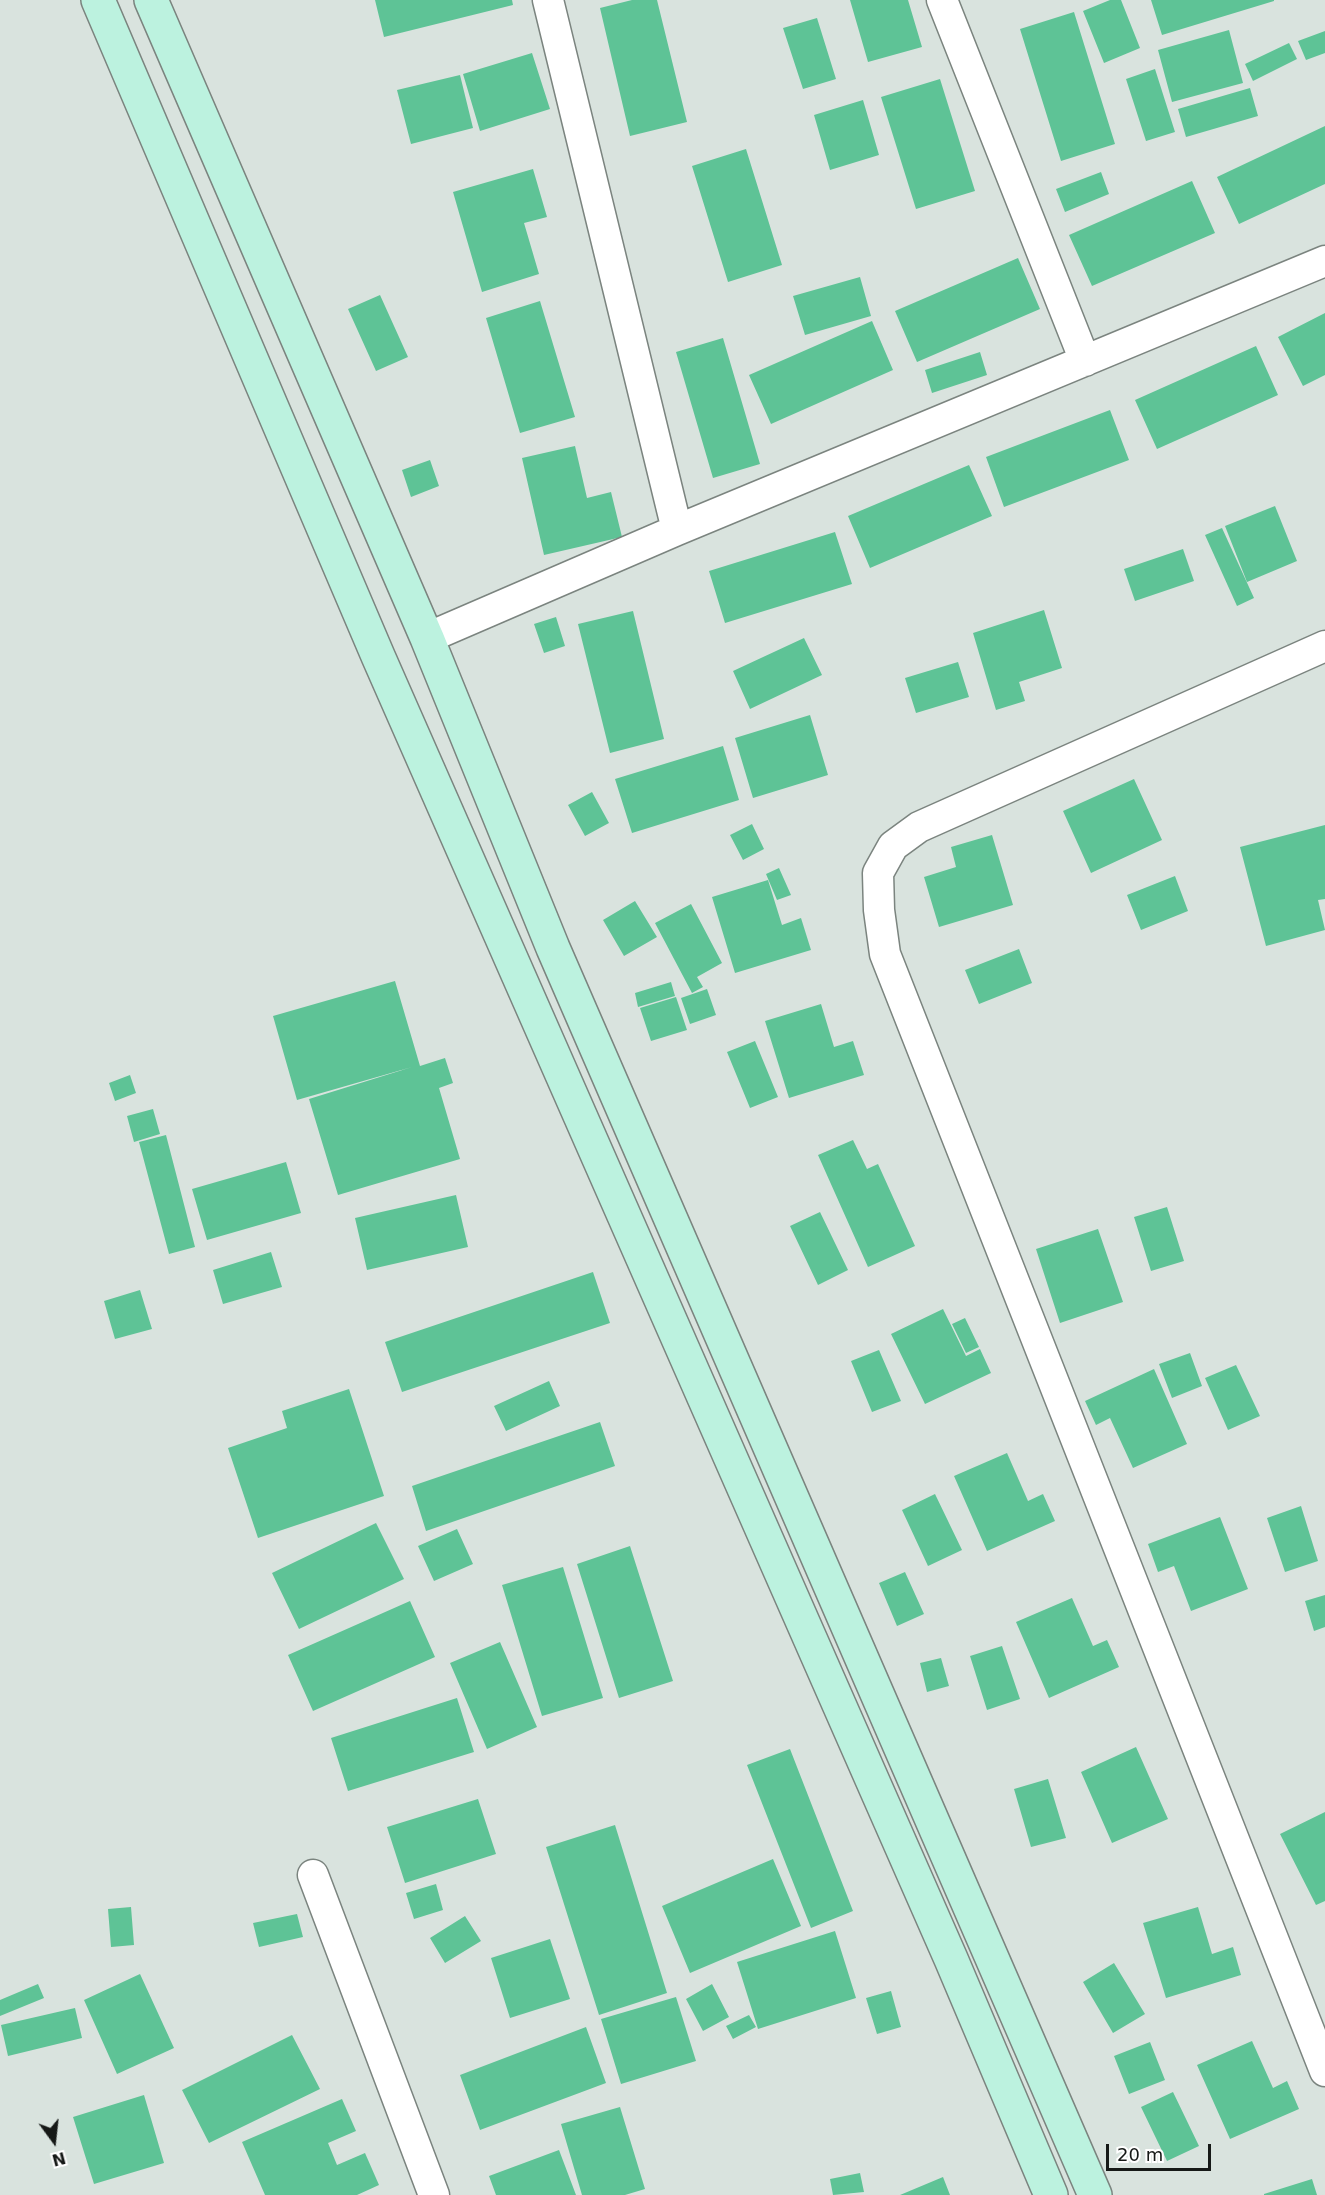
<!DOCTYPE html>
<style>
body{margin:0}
#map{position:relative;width:1325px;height:2195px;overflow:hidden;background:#d9e3de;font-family:"DejaVu Sans",sans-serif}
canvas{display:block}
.north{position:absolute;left:24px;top:2111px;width:60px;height:60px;-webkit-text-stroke:4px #fff;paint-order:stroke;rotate:165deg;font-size:16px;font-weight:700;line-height:24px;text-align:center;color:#161917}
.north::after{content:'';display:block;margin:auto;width:21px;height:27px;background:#161917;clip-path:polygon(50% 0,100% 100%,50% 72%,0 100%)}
.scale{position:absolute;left:1106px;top:2144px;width:105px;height:27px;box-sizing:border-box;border:3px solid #161917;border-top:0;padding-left:8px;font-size:18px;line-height:21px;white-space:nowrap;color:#161917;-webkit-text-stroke:4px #fff;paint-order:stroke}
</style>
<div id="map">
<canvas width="1325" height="2195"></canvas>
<div class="north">N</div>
<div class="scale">20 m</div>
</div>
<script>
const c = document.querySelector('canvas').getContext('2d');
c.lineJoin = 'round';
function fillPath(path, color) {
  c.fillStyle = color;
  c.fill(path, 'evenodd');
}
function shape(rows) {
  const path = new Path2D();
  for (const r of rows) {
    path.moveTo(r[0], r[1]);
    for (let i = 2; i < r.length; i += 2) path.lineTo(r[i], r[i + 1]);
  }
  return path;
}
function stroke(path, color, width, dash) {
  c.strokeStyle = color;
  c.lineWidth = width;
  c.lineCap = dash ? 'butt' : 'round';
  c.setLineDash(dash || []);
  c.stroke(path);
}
fillPath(shape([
 [375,0,512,0,513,5,384,37],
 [632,0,657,0,687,122,630,136,600,8],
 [850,0,908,0,922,47,868,62],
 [1110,0,1121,0,1140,48,1104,63,1083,11],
 [1151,0,1274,0,1274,1,1162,35],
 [1074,12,1115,144,1061,161,1020,29],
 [817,18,836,79,803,89,783,28],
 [1229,30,1243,83,1172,102,1158,50],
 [1325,31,1325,53,1306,60,1298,41],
 [1289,43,1297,59,1253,81,1245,64],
 [532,53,550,109,480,131,463,74],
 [1155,69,1175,132,1146,141,1126,79],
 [460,75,473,128,411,144,397,90],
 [940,79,975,191,916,209,881,97],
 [1250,88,1258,116,1186,137,1178,109],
 [863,100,879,155,830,170,814,115],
 [1325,126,1325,184,1239,224,1217,177],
 [746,149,782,265,728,282,692,166],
 [533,169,547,217,524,223,539,274,482,292,453,192],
 [1101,172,1109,194,1065,212,1056,189],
 [1192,181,1215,233,1092,286,1069,235],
 [1018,258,1040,309,917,362,895,311],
 [860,277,871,316,805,335,793,296],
 [380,295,408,357,376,371,348,309],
 [540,301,575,417,520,433,486,318],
 [1325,313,1325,375,1303,386,1278,337],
 [872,321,893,370,771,424,749,375],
 [723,338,760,464,713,478,676,352],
 [1256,346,1278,395,1157,449,1135,400],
 [980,352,987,375,932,393,925,370],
 [1110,410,1129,460,1004,507,986,457],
 [575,446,587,498,611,492,622,537,544,555,522,458],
 [430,460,439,486,411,497,402,470],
 [969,465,992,516,870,568,848,516],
 [1275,506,1297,561,1247,582,1225,526],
 [1222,528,1254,598,1237,606,1205,535],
 [835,532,852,584,725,623,709,571],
 [1183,549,1194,581,1135,601,1124,569],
 [1044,610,1062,668,1019,682,1025,701,996,710,973,633],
 [633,611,664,739,610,753,578,624],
 [556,617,565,646,544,653,534,624],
 [804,638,822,675,750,709,733,671],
 [958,662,969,697,916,713,905,678],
 [810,715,828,775,753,798,735,738],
 [723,746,739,800,632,833,615,779],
 [1134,779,1162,840,1091,873,1063,811],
 [592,792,609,823,585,836,568,805],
 [752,824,764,849,743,860,730,835],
 [1325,825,1325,899,1318,900,1325,930,1266,946,1240,847],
 [992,835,1013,905,939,927,924,877,956,867,951,847],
 [779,868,791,895,777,900,766,874],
 [1175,876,1188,911,1141,930,1127,895],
 [768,880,782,925,801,918,811,950,735,973,712,897],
 [635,901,657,937,624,956,603,920],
 [691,904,722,963,697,977,703,987,692,993,655,923],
 [1019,949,1032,983,979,1004,965,970],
 [395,981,420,1066,445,1058,453,1083,439,1088,460,1159,338,1195,309,1099,412,1067,297,1100,273,1016],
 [671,982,675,996,638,1007,635,993],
 [707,989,716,1015,690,1024,681,998],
 [676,997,687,1030,651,1041,640,1008],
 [821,1004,834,1047,853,1041,864,1075,789,1098,765,1021],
 [755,1041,778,1097,750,1108,727,1052],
 [130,1075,136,1093,115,1101,109,1083],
 [153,1109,160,1134,134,1142,127,1116],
 [166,1135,195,1247,169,1254,139,1142],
 [853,1140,867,1169,878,1164,915,1246,868,1267,818,1155],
 [286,1162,301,1213,207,1240,192,1189],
 [456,1195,468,1247,367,1270,355,1218],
 [1167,1207,1184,1261,1151,1271,1134,1217],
 [820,1212,848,1270,818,1285,790,1226],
 [1098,1229,1123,1302,1060,1323,1036,1249],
 [271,1252,282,1287,223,1304,213,1270],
 [593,1272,610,1323,402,1392,385,1342],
 [140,1290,152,1329,115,1339,104,1301],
 [943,1309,966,1356,980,1349,991,1373,925,1404,891,1334],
 [965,1318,979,1347,966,1353,952,1324],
 [879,1350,901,1401,872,1412,851,1361],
 [1190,1353,1202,1386,1172,1398,1159,1364],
 [1236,1365,1260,1416,1228,1430,1205,1378],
 [1154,1369,1187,1444,1133,1468,1110,1418,1096,1425,1085,1401],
 [549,1381,560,1406,506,1431,494,1406],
 [349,1389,384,1496,258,1538,228,1448,287,1428,282,1411],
 [600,1422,615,1466,426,1531,412,1486],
 [1007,1453,1028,1501,1043,1494,1055,1521,987,1551,954,1476],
 [935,1494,962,1550,928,1566,902,1510],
 [1301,1506,1318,1561,1285,1572,1267,1518],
 [1220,1517,1248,1589,1191,1611,1174,1566,1158,1572,1148,1544],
 [376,1523,404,1579,299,1629,272,1573],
 [457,1529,473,1564,434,1581,418,1546],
 [630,1546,673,1681,619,1698,577,1564],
 [563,1567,603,1698,542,1716,502,1585],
 [905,1572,924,1614,897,1626,879,1583],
 [1325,1595,1325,1627,1314,1631,1305,1601],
 [1072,1598,1093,1646,1107,1640,1119,1667,1049,1698,1016,1622],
 [410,1601,435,1657,313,1711,288,1655],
 [500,1642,537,1727,487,1749,450,1663],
 [1002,1646,1020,1699,987,1710,970,1656],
 [941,1658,949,1686,927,1692,920,1663],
 [457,1698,474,1752,348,1791,331,1738],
 [1136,1747,1168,1819,1112,1843,1081,1772],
 [790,1749,853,1911,811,1928,747,1765],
 [1048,1779,1066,1838,1031,1847,1014,1789],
 [478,1799,496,1854,405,1883,387,1827],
 [1325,1812,1325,1901,1316,1905,1280,1834],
 [615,1825,667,1993,599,2015,546,1847],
 [773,1859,801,1926,690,1973,662,1906],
 [436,1884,443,1910,414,1919,406,1893],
 [131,1907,134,1945,111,1947,108,1909],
 [1198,1907,1212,1954,1233,1947,1241,1975,1166,1998,1143,1923],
 [297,1914,303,1937,259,1947,253,1923],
 [465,1916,481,1941,445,1963,430,1938],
 [835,1931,856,1998,758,2029,737,1962],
 [550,1939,570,1999,510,2018,491,1958],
 [1114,1963,1145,2014,1113,2033,1083,1982],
 [140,1974,174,2048,117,2074,84,2000],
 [38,1984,44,1998,0,2016,0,2000],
 [712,1984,729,2017,703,2031,686,1999],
 [891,1991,901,2027,877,2034,866,1998],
 [676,1997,696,2061,621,2084,601,2019],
 [75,2008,82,2038,8,2056,1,2025],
 [749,2015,756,2027,733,2039,726,2026],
 [586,2027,606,2083,480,2130,460,2075],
 [292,2035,320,2089,209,2143,182,2090],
 [1252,2041,1273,2088,1287,2081,1299,2109,1230,2139,1197,2065],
 [1150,2042,1165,2080,1129,2094,1114,2056],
 [1173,2092,1199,2146,1167,2161,1141,2107],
 [144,2095,164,2163,94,2184,73,2117],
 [342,2099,356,2131,328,2143,337,2165,365,2153,379,2185,357,2195,265,2195,242,2142],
 [620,2107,645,2189,625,2195,582,2195,561,2124],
 [559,2150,576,2195,496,2195,489,2176],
 [860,2173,864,2192,833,2195,830,2179],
 [943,2177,950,2195,900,2195],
 [1312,2179,1317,2195,1264,2195,1264,2194]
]), '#5ec396');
const street = shape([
 [548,0,677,530],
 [942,0,1085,361],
 [427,638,677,530,1325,261],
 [1325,646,919,827,893,846,878,873,879,910,885,954,1325,2071],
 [313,1875,434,2195]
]);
const secondary = shape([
 [98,0,378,656,951,1959,1051,2195],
 [151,0,427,638,553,948,1095,2195]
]);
stroke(street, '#7b847f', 33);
stroke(secondary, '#7b847f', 36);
stroke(street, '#fff', 30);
stroke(secondary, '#bcf2df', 33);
</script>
